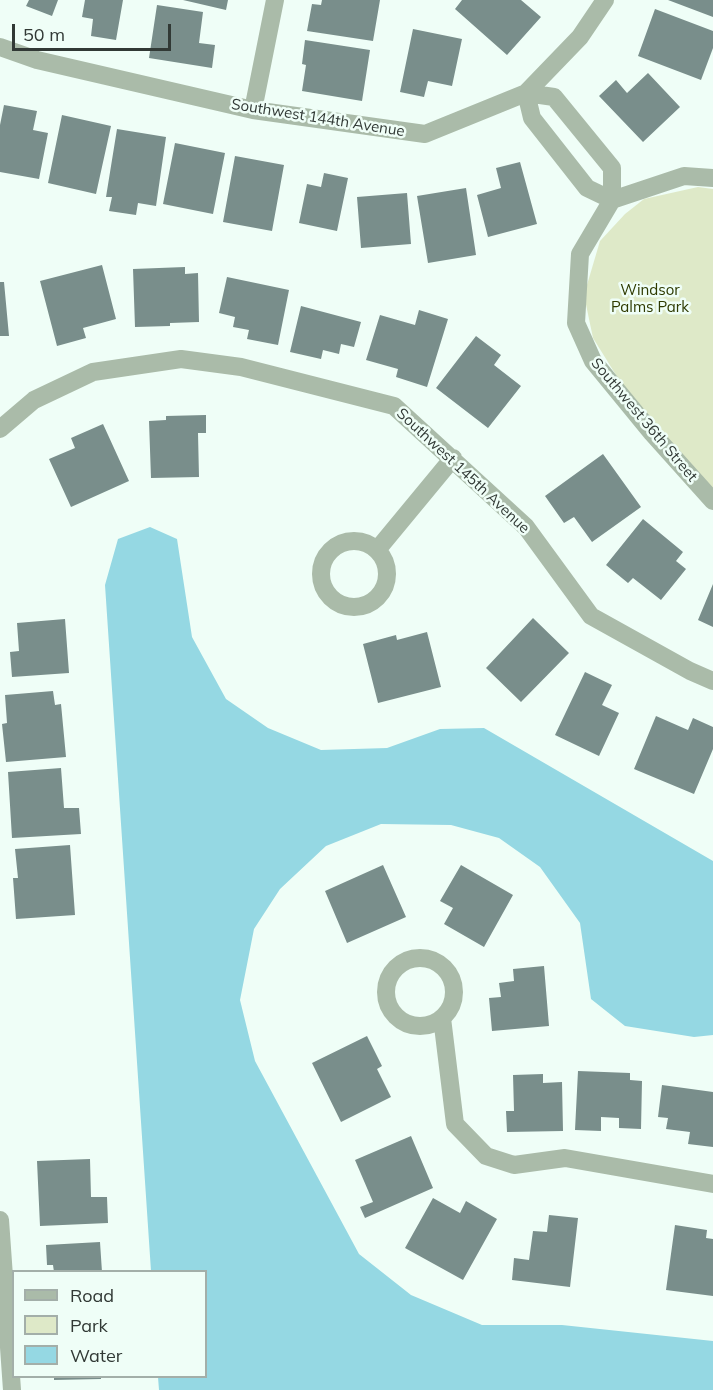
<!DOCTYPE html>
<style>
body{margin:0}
#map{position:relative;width:713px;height:1390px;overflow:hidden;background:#effef7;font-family:Mulish,sans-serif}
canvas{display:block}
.legend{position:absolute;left:12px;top:1270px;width:195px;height:108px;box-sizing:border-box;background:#effef7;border:2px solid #a3afa9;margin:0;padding:8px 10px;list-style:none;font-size:18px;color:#313935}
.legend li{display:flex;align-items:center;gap:12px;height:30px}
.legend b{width:30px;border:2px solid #a3afa9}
.scale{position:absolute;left:12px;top:24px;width:159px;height:27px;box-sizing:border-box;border:3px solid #313935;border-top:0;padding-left:8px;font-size:18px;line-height:21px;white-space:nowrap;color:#313935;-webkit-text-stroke:4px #effef7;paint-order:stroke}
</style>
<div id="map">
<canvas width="713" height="1390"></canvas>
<ul class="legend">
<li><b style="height:8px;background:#aabba9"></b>Road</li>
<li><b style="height:16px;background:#dee9c8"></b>Park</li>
<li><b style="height:16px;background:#95d8e3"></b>Water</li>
</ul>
<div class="scale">50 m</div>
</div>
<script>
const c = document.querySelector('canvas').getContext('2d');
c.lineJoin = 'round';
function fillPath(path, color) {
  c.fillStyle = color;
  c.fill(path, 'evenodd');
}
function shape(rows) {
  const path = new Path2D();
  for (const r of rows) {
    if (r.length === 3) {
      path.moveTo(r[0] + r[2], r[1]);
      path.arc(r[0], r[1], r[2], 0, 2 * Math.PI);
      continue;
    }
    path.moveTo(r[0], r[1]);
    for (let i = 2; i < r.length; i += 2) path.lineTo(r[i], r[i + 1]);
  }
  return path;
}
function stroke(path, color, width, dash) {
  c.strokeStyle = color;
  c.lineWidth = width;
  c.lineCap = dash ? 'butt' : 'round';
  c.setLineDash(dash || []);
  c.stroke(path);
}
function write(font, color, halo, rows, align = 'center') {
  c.font = font + ' Mulish,sans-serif';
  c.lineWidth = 5;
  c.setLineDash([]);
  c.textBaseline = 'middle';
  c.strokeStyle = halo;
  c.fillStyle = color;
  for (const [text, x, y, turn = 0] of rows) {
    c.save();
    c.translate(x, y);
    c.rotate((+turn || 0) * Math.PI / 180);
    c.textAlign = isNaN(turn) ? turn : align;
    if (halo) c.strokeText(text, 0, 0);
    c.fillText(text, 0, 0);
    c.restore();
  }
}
fillPath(shape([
 [698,187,713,189,713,489,652,433,593,338,584,295,600,241,625,214,644,199]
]), '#dee9c8');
fillPath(shape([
 [150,527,177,539,192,637,226,699,268,728,321,750,387,748,440,729,484,728,713,861,713,1035,694,1037,625,1026,591,999,580,923,540,867,499,838,451,825,381,824,326,846,280,889,254,929,240,1000,255,1061,359,1254,411,1295,482,1325,562,1325,713,1341,713,1390,159,1390,158,1377,206,1376,206,1272,151,1271,105,585,118,539]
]), '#95d8e3');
fillPath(shape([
 [29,0,58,0,52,16,26,6],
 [85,0,123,0,116,40,91,36,93,19,82,17],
 [183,0,228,0,226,10],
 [322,0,380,0,373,41,307,31,312,4,321,5],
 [462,0,521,0,541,17,507,55,455,9],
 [668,0,713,0,713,17],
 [157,5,203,12,199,43,215,45,212,68,149,58],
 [655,9,713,31,713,48,701,80,638,56],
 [413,29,462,39,452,86,428,81,424,97,400,92],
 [305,40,370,50,362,101,302,91,306,65,302,64],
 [648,73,680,107,643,142,599,96,616,80,627,93],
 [4,105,37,111,33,130,48,133,39,179,0,172,0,125],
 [62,115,111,126,96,194,48,183],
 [117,129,166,137,156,206,138,203,136,215,109,211,112,197,106,197],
 [175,143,225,153,213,214,163,204],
 [235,156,284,165,272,231,223,222],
 [520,162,537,224,488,237,477,195,501,188,496,168],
 [324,173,348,178,337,231,299,223,307,184,321,187],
 [466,188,476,255,428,263,417,196],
 [407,193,411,244,361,248,357,197],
 [102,265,116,319,83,328,86,338,57,346,40,281],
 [185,267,185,274,198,273,199,322,170,323,170,326,135,327,133,269],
 [227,277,289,290,278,345,247,339,249,330,233,327,235,317,219,313],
 [0,282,4,282,9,336,0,336],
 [301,306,361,322,354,347,341,344,339,354,323,350,321,359,290,352],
 [419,310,448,319,427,387,396,377,398,369,366,360,380,315,415,325],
 [476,336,501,355,494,365,521,386,488,428,436,388],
 [206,415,206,433,198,433,199,477,151,478,149,421,166,420,166,416],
 [103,424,129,481,71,507,49,459,75,448,71,438],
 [603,454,641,507,592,542,574,517,564,523,545,496],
 [643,519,683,552,676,561,686,569,661,600,633,578,628,583,606,565],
 [713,584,713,627,698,620],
 [533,618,569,653,521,702,486,668],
 [65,619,69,673,12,677,10,652,19,651,17,623],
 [427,632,441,687,378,703,363,644,396,635,397,640],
 [585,672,612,685,602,705,619,713,599,756,555,735],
 [53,691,55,705,61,704,66,757,6,762,2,724,7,723,5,695],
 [656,716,688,730,693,718,713,727,713,749,694,794,634,769],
 [61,768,64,808,79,808,81,834,12,838,8,772],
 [70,845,75,915,16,919,13,878,18,878,15,849],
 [383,865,406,917,347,943,325,891],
 [461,865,513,895,484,947,444,924,453,908,440,901],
 [544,966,549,1026,492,1031,489,998,501,997,499,983,514,981,513,969],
 [367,1036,382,1066,377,1069,391,1097,341,1122,312,1063],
 [578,1071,630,1073,630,1080,642,1081,641,1129,619,1128,619,1118,601,1117,601,1131,575,1130],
 [543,1074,543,1083,562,1082,563,1131,507,1132,506,1111,514,1111,513,1075],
 [662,1085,713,1092,713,1147,688,1144,690,1132,666,1129,668,1118,658,1117],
 [411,1136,433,1188,365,1218,360,1207,373,1202,355,1160],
 [90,1159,91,1197,107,1197,108,1223,40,1226,37,1161],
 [433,1198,460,1213,466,1201,497,1219,463,1280,405,1248],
 [549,1215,578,1218,570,1287,512,1280,514,1258,529,1260,533,1231,547,1232],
 [675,1225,707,1230,706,1238,713,1239,713,1296,666,1290],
 [100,1242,102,1272,54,1272,53,1265,47,1265,46,1245],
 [54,1376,101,1376,101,1379,54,1380]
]), '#798e8b');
stroke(shape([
 [0,47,37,60,253,110,425,134,526,93,580,37,605,0],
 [526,93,554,97,612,168,612,200,587,188,532,118,526,93],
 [253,110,275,0],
 [713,178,684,176,612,200,580,254,576,323,593,361,652,433,713,501],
 [0,429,34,400,93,372,181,359,241,367,394,406,526,527,591,616,690,671,713,681],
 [354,574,33],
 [377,550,453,458],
 [420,992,34],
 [442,1018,455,1124,486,1156,514,1165,565,1158,713,1184],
 [0,1220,12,1390]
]), '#aabba9', 18);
write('15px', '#313935', '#effef7', [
 ["Southwest 144th Avenue",318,118,9],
 ["Southwest 36th Street",644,420,50],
 ["Southwest 145th Avenue",463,471,43]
]);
write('15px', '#2e3a00', '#effef7', [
 ["Windsor",650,290],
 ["Palms Park",650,307]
]);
</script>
